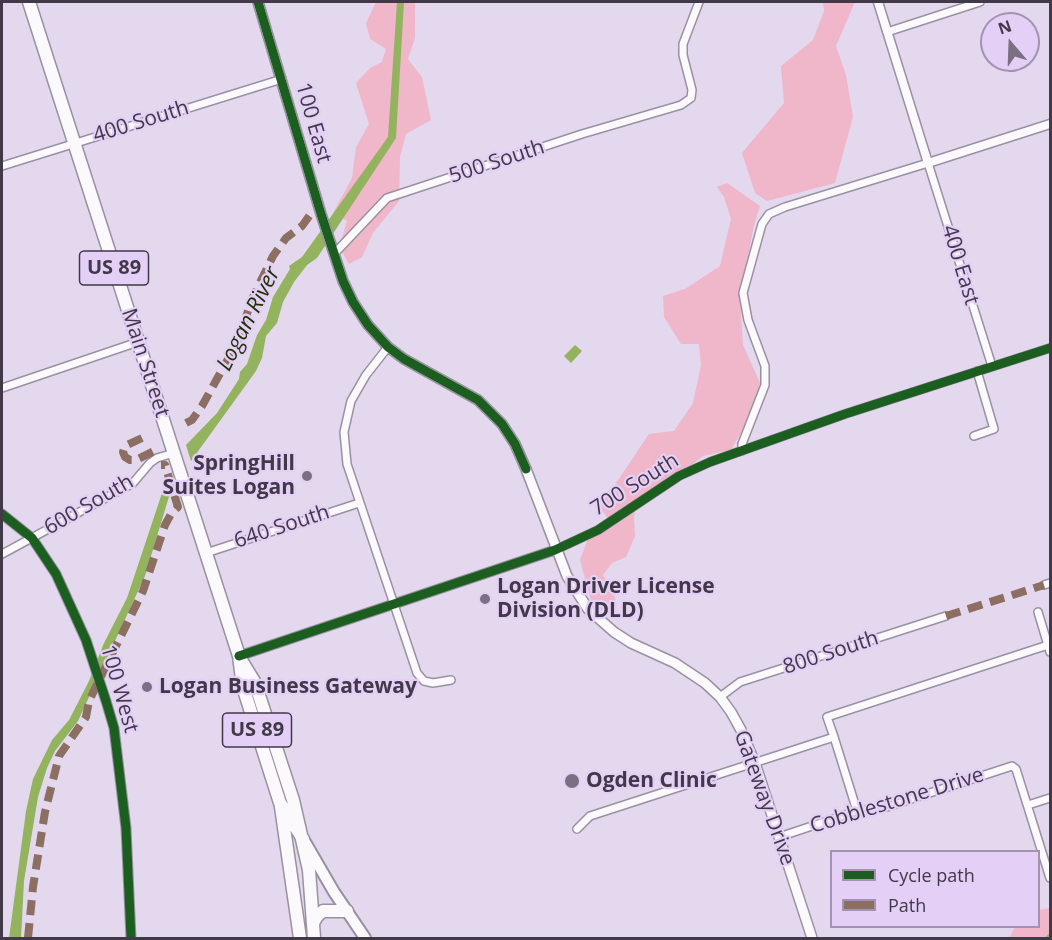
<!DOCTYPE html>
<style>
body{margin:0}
#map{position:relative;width:1052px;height:940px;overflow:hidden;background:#e3d8ee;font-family:"Open Sans",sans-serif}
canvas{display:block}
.frame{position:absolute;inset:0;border:3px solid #413848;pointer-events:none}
.legend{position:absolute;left:830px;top:850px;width:210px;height:78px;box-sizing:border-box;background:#e4cff7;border:2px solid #a393b1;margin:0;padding:8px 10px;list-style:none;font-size:18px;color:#413848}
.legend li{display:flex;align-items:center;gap:12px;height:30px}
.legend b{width:30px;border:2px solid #a393b1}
.north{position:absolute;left:980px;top:12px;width:60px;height:60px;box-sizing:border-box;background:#e4cff7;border:2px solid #a393b1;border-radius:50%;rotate:341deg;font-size:16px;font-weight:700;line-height:24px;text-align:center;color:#413848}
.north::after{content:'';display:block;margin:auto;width:21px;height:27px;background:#7a7082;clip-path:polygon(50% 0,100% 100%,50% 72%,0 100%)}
</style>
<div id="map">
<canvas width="1052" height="940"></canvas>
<div class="frame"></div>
<ul class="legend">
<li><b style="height:8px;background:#1b5e20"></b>Cycle path</li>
<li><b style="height:8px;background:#8d6e63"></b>Path</li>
</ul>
<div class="north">N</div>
</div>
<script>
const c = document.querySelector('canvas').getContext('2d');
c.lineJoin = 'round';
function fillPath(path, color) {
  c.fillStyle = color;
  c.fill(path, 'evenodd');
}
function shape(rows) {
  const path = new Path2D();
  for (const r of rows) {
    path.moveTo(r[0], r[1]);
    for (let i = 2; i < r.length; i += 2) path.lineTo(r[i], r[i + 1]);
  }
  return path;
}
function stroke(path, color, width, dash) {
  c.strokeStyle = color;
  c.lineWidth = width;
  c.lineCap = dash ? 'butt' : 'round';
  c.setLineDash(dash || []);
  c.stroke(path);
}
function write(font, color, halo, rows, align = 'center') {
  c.font = font + ' "Open Sans",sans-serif';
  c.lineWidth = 4.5;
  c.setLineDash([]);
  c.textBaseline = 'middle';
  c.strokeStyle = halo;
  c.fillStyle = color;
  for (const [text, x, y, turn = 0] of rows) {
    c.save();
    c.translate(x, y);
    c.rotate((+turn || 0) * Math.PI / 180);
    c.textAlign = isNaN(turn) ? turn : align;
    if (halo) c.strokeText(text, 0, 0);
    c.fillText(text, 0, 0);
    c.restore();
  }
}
fillPath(shape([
 [376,2,419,2,415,3,415,38,408,59,422,77,431,120,406,134,400,157,399,201,373,233,362,257,349,264,339,247,347,221,333,213,352,178,356,147,369,124,356,83,370,68,382,62,386,49,370,39,366,23],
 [823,2,855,2,836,46,846,75,853,117,835,183,767,201,755,193,742,153,784,103,781,66,813,40,824,11],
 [727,183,760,206,754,225,740,298,743,345,760,383,756,407,731,450,703,456,668,484,637,498,634,517,635,536,626,557,612,563,603,575,613,590,617,606,597,611,591,600,580,560,589,536,609,520,602,510,600,498,614,486,649,434,674,431,693,403,701,365,699,344,681,344,664,317,663,296,685,289,720,266,731,219,724,197,717,187],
 [1050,908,1050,938,1009,938,1015,927,1038,926,1039,910]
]), '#f0b6c9');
fillPath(shape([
 [397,2,404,2,396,138,317,258,307,265,294,282,283,302,277,323,266,336,262,358,256,371,191,461,186,445,217,413,239,379,240,372,247,364,257,335,266,320,273,297,290,269,289,266,302,257,388,137],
 [575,345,582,351,571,363,564,356],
 [167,478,171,490,145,576,78,721,55,751,47,768,38,797,24,881,21,938,9,938,26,811,33,779,52,740,69,720,89,681,104,643,127,598]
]), '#94b35e');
stroke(shape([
 [1046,938,1050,934]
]), '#94b35e', 2);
const minor = shape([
 [887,32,980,2],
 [2,166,282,79],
 [334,254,387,198,582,134,681,105,691,98,692,90,683,55,683,44,699,2],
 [388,347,366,375,351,401,344,432,347,464,417,673,424,681,433,683,451,680],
 [2,388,138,342],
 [974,436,994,429,977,371],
 [742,451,742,444,765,385,765,366,748,320,743,293,762,224,769,214,785,207,928,163,992,366],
 [555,550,598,530,679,476,710,462,845,414,1050,348],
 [206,553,359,503],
 [2,554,133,483,150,463,157,458,174,453],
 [1044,585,1050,583],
 [1038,612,1050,652],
 [720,697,740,682,946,616],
 [834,737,857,811],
 [1028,805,1050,798],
 [577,829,590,816,834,737,827,717,1048,645],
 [779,837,857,811,887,807,1012,766,1016,769,1050,878]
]);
const tertiary = shape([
 [878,2,928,163,1050,124],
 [2,514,32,538,56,574,86,640,106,701,114,728,126,828,131,938],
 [239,656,555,550]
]);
const secondary = shape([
 [258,2,321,214,343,281,353,302,368,325,388,347,404,359,478,400,502,424,515,444,526,469,567,576,588,609,614,632,631,643,675,663,705,683,720,697,731,712,741,730,755,763,812,938]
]);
const primary = shape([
 [305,842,334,892,365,938]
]);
const trunk = shape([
 [29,2,239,656,243,687,280,803,303,839],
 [241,660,255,683,293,800,309,870,314,938],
 [281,807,300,938],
 [313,923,317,916,323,911,347,911]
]);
stroke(minor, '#9991a1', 10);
stroke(tertiary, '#9991a1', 11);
stroke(secondary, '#9991a1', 12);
stroke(primary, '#9991a1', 14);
stroke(trunk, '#9991a1', 15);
stroke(minor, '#fbf9fc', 7);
stroke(tertiary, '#fbf9fc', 8);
stroke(secondary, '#fbf9fc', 9);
stroke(primary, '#fbf9fc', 10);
stroke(trunk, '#fbf9fc', 12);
stroke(shape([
 [186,423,192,420,202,406,238,341,252,299,273,256,286,238,302,226,310,215],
 [142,438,125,446,123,452,125,457,130,460,136,460,154,451],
 [946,616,1044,585],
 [28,938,33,887,45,812,59,756,86,717,89,701,143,591,165,525,171,514,178,507,165,465,161,465]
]), '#8d6e63', 8, [15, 8]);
stroke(shape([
 [258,2,321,214,343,281,353,302,368,325,388,347,404,359,478,400,502,424,515,444,526,469],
 [2,514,32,538,56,574,86,640,106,701,114,728,126,828,131,938],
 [239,656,555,550,598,530,679,476,710,462,845,414,1050,348]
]), '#1b5e20', 9);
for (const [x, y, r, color] of [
 [307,476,6,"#7a7082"],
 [485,599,6,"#7a7082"],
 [147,687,6,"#7a7082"],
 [572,781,8,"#7a7082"]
]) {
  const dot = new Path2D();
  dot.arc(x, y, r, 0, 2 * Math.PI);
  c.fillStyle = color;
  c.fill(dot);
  stroke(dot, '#e4cff7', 2);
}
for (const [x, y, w] of [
 [114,268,69],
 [257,730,69]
]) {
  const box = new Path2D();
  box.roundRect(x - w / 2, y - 17, w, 34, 4.5);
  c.fillStyle = '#e4cff7';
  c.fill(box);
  stroke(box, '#413848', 1.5);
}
write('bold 20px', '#413848', null, [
 ["US 89",114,268],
 ["US 89",257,730]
]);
write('21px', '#413848', '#e4cff7', [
 ["400 South",141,122,-17],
 ["100 East",313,123,74],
 ["500 South",497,162,-18],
 ["400 East",960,265,73],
 ["Main Street",145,363,72],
 ["700 South",635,485,-32],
 ["600 South",89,505,-30],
 ["640 South",282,527,-18],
 ["800 South",831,653,-18],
 ["100 West",119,689,74],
 ["Gateway Drive",764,798,70],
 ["Cobblestone Drive",897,801,-17]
]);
write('bold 21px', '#413848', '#e4cff7', [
 ["SpringHill",295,464,"right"],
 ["Suites Logan",295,488,"right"],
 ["Logan Driver License",497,587],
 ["Division (DLD)",497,611],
 ["Logan Business Gateway",159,687],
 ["Ogden Clinic",586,781]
], 'left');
write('italic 22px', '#1e3100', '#e4cff7', [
 ["Logan River",249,319,-63]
]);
</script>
